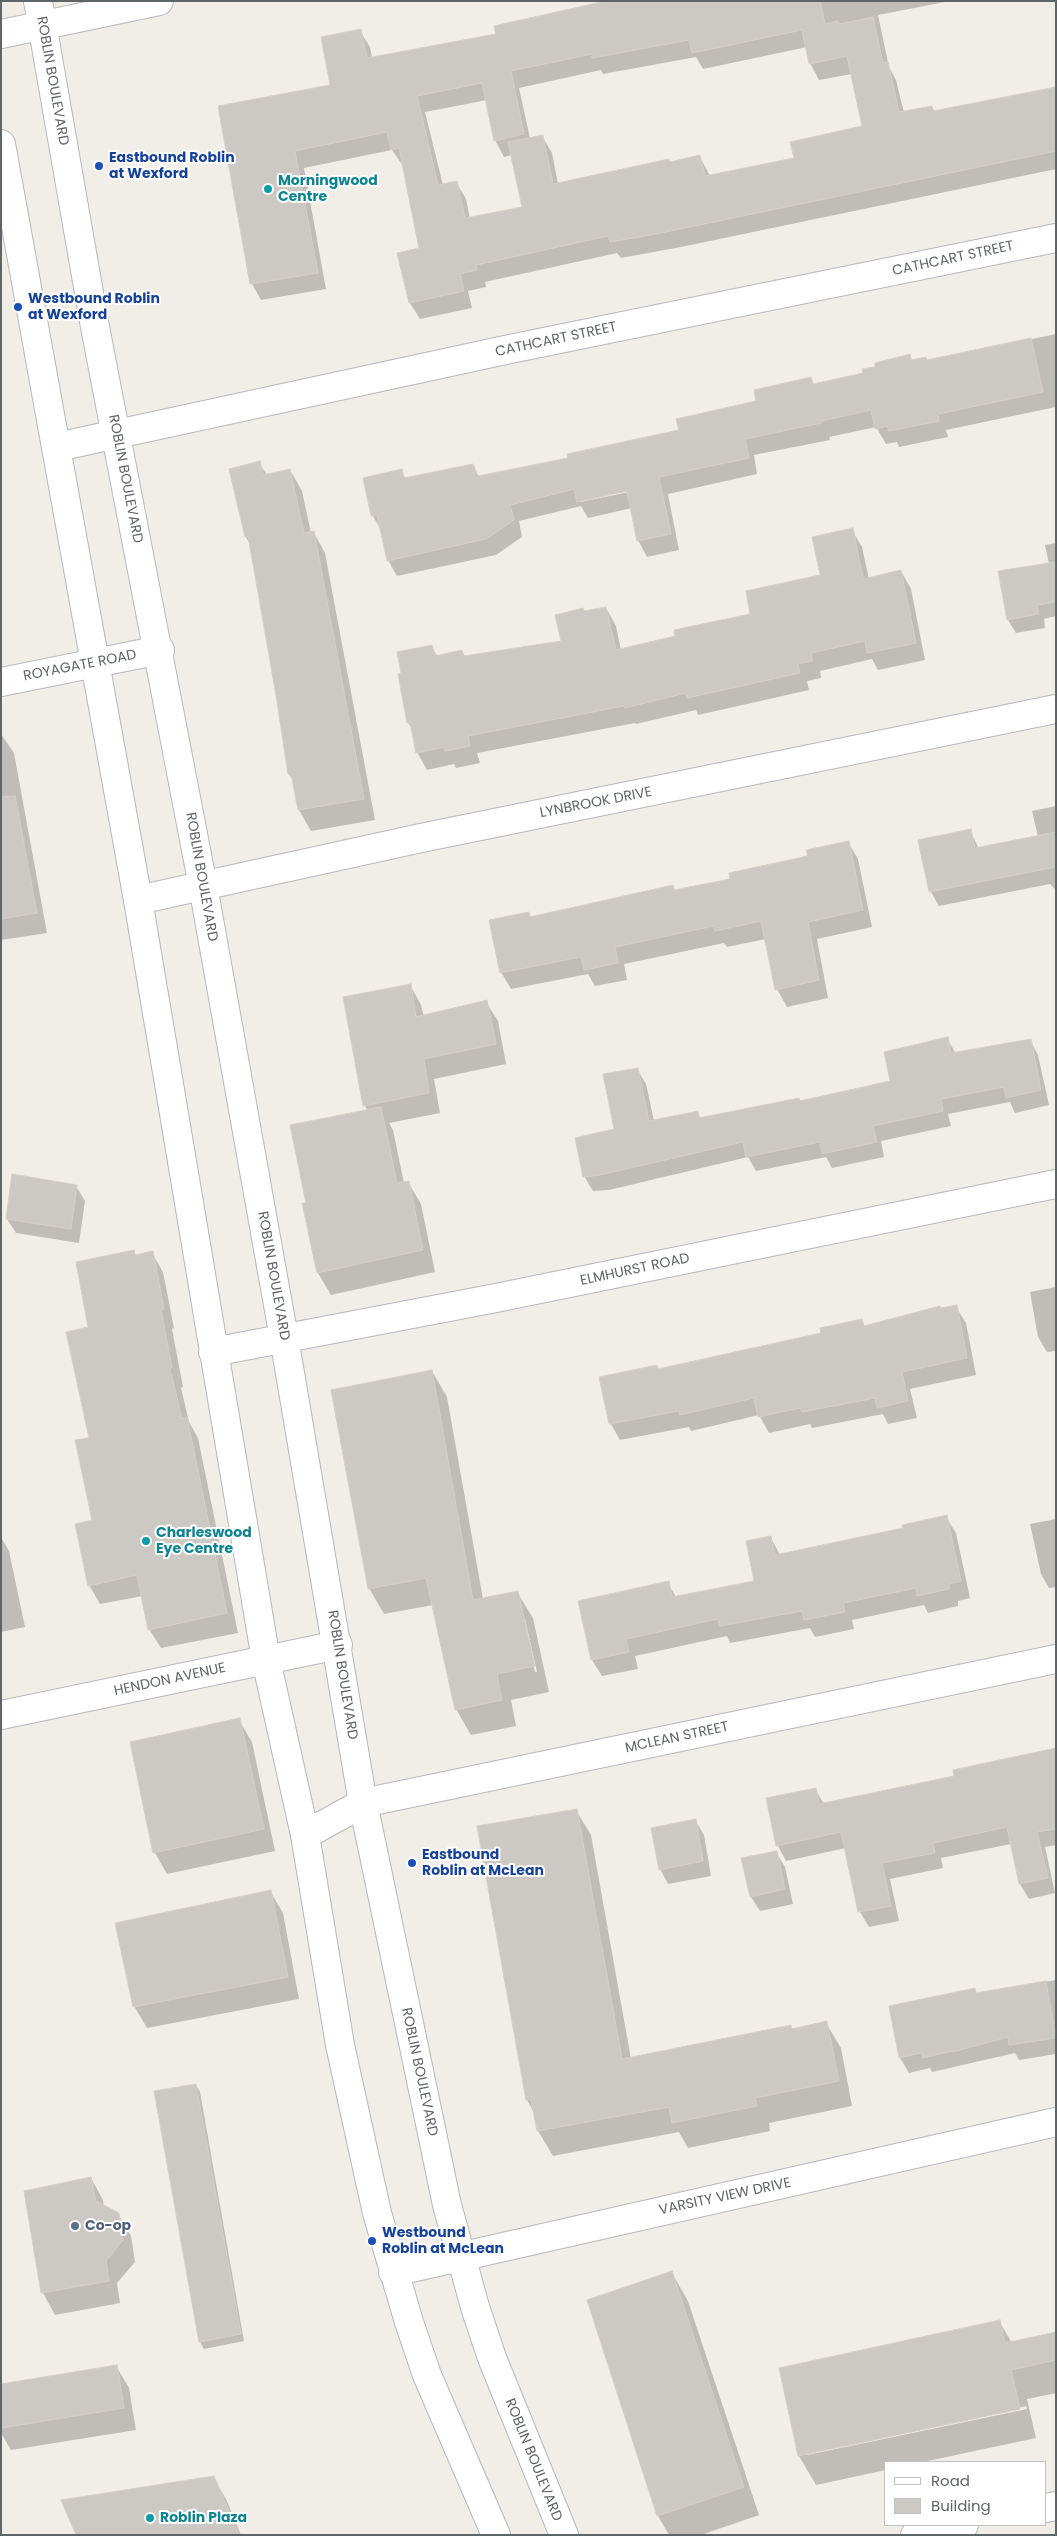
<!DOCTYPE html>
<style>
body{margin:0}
#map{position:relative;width:1057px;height:2536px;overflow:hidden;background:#f1ede7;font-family:Poppins,sans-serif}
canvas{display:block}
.frame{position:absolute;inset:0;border:2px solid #5f6467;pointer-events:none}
.legend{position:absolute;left:884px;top:2461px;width:162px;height:65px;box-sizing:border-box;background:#fff;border:1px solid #bfc1c2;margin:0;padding:6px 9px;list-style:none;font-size:15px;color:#5f6467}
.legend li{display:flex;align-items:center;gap:10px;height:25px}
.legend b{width:25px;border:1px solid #bfc1c2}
</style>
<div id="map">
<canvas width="1057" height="2536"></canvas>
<div class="frame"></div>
<ul class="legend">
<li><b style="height:6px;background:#fff"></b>Road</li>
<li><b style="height:14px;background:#ccc8c4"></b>Building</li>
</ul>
</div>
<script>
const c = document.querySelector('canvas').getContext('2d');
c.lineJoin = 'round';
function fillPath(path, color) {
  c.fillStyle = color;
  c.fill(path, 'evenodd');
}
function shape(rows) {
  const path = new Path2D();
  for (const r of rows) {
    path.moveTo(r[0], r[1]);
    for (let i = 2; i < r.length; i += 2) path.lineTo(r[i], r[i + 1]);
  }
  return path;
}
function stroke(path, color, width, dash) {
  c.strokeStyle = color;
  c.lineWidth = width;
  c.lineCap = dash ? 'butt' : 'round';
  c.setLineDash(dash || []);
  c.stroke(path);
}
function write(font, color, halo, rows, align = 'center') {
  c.font = font + ' Poppins,sans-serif';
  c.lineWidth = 4;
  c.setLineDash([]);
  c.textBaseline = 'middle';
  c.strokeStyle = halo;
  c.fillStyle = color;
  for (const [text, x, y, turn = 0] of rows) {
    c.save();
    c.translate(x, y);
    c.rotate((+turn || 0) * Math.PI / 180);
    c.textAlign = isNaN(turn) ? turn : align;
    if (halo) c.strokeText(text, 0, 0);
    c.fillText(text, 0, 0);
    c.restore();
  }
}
fillPath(shape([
 [608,1,950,1,878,15,889,67,896,80,904,113,932,107,935,112,1056,88,1056,169,681,247,621,258,617,253,485,282,486,287,468,291,472,308,420,319,410,303,399,254,420,249,403,166,392,150,304,168,326,289,261,300,252,284,219,107,332,86,360,31,370,47,372,58,497,35],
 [807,47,810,63,819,80,852,74,864,127,795,159,710,176,700,157,558,184,552,153,542,136,530,138,519,88,601,70,603,74,696,57,703,69],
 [487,100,495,140,504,157,512,155,523,208,470,219,466,199,456,182,443,185,425,112],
 [1056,334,1056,407,946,430,948,437,899,447,897,442,886,444,876,427,829,437,830,440,754,455,757,474,668,494,679,550,647,557,638,540,632,508,588,518,581,506,519,521,522,537,496,555,397,576,388,560,382,532,373,516,364,479,401,471,406,479,472,466,479,477,569,459,680,431,811,379,814,385,864,374,909,356,913,361,927,361],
 [633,488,634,491,580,502,580,500],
 [259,463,267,475,290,470,302,491,311,533,314,533,325,553,375,820,311,831,299,810,294,783,289,774,251,546,246,537],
 [852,530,862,547,869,579,901,571,911,589,925,660,878,670,872,659,820,671,821,678,807,681,809,690,698,715,696,710,636,724,635,723,477,753,480,763,456,768,454,764,427,770,417,752,413,730,408,723,432,647,437,656,462,651,465,657,562,642,584,612,606,608,616,626,621,650,676,637,752,615,821,576],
 [1056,543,1056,616,1044,619,1045,628,1016,633,1008,620,1049,564,1045,545],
 [1,734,14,753,47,933,1,940],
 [1056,806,1056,890,1050,884,939,906,931,892,920,841,970,830,979,849,1038,837,1032,811],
 [848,842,858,859,872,927,817,939,828,998,787,1007,777,989,766,939,727,947,724,943,624,964,627,980,595,986,588,974,511,989,501,972,528,914,531,918,673,886,675,891,732,880],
 [410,985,421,1005,424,1017,486,1002,498,1021,506,1064,434,1079,440,1113,389,1123,393,1130,404,1183,408,1182,421,1204,435,1272,331,1295,318,1273,303,1204,307,1204,368,1111,365,1106],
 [947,1038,956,1054,1030,1040,1038,1055,1049,1105,1015,1113,1010,1102,948,1114,951,1126,881,1141,884,1157,832,1168,826,1157,756,1171,748,1157,609,1190,593,1191,584,1176,615,1130,637,1069,646,1084,654,1121,697,1112,701,1119,800,1102,892,1082],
 [76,1186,85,1201,79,1243,16,1233,7,1219],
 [134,1252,136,1256,152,1253,163,1272,174,1328,172,1329,183,1387,181,1388,189,1422,198,1438,238,1633,161,1648,149,1629,143,1596,100,1604,89,1585,93,1521,89,1328],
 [1056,1287,1056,1351,1047,1352,1038,1337,1030,1292],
 [956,1307,966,1323,976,1375,910,1389,917,1418,888,1424,883,1414,812,1428,810,1424,769,1433,759,1415,691,1431,689,1427,620,1440,611,1424,601,1378,659,1371,822,1334,861,1320,865,1327],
 [432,1371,447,1397,483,1599,517,1592,533,1618,549,1692,511,1700,516,1726,471,1735,456,1709,433,1605,384,1614,369,1588],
 [523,1619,525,1619,537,1672,535,1672],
 [946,1517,956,1533,970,1598,958,1601,958,1606,928,1613,924,1605,852,1620,854,1629,815,1637,810,1628,730,1643,727,1636,635,1656,638,1669,602,1676,592,1660,668,1583,676,1597,755,1582,771,1538,780,1555,905,1529],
 [1056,1519,1056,1587,1049,1588,1041,1574,1030,1524],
 [1,1537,9,1551,25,1627,1,1632],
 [239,1720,252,1742,275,1851,167,1874,155,1853],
 [1056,1749,1056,1845,1045,1847,1055,1893,1029,1899,1020,1884,1011,1844,941,1858,943,1868,890,1879,899,1921,869,1927,860,1912,846,1848,786,1861,778,1846,815,1789,824,1804,956,1777],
 [576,1810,591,1835,631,2059,790,2026,793,2030,826,2023,841,2048,852,2106,769,2123,770,2131,688,2148,679,2132,553,2156,538,2131,535,2114,527,2100],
 [695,1820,704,1835,711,1876,668,1884,660,1869],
 [776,1852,785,1867,793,1904,760,1911,751,1897],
 [270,1891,283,1913,299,1999,147,2028,134,2006],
 [1056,1980,1056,2054,1019,2060,1015,2053,932,2072,930,2068,909,2073,900,2058,890,2007,975,1990,977,1994],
 [196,2085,200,2092,244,2341,204,2349,200,2342],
 [91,2178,103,2200,104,2207,118,2214,131,2236,135,2262,117,2283,120,2303,55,2315,43,2293,26,2192],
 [672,2273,688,2301,759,2515,701,2535,669,2535,658,2516,588,2301],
 [999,2321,1012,2343,1056,2334,1056,2393,1027,2399,1036,2438,923,2462,886,2462,886,2470,816,2485,799,2456],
 [1026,2406,1027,2409,807,2455,807,2453],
 [116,2366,129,2388,136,2430,11,2450,1,2433,1,2385],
 [213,2477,226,2499,241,2535,77,2535]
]), '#0003');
const building = shape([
 [606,1,820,1,825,24,838,21,839,24,873,17,883,63,888,62,899,112,932,106,933,111,1056,87,1056,151,651,235,610,242,608,236,476,265,477,270,460,274,464,291,409,303,397,253,419,248,399,148,391,150,387,132,295,151,318,273,250,284,218,106,330,85,321,37,361,29,367,58,496,34,494,26,606,1],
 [802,30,809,64,847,56,862,126,790,142,794,158,705,176,700,155,670,162,669,159,553,184,543,135,508,142,522,207,465,218,457,181,438,185,417,96,482,83,494,141,524,134,511,71,592,54,592,58,689,40,692,53,802,30],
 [1031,338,1043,392,938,414,939,421,889,431,887,426,875,429,871,410,821,421,821,423,745,439,749,458,659,477,671,534,637,541,627,491,577,502,574,489,510,505,514,520,486,539,387,561,377,515,371,516,363,478,402,469,404,478,473,464,478,476,568,458,567,454,679,430,676,419,756,401,754,390,811,377,813,384,863,373,862,369,875,367,875,363,910,354,911,360,926,357,927,360,1031,338],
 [260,461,263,475,290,469,304,533,314,531,364,799,298,810,291,774,288,774,276,695,248,536,245,537,229,469,260,461],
 [853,528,863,579,901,570,916,643,867,653,865,641,811,653,812,661,798,664,800,673,687,698,686,693,625,708,624,706,468,736,470,746,445,751,444,747,416,753,410,722,407,723,398,674,401,673,397,652,432,645,435,656,462,650,464,656,561,641,555,615,583,608,584,611,606,607,616,650,675,636,674,630,750,614,746,591,820,575,812,537,853,528],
 [1056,562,1056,602,1037,605,1038,614,1007,620,998,571,1056,562],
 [15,796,37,913,1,919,1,797,15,796],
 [971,829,975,848,1056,832,1056,867,929,892,918,840,971,829],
 [849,841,863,910,808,922,819,980,775,990,761,921,715,931,714,926,615,947,618,963,584,970,581,957,500,973,489,920,529,912,530,917,673,885,674,890,730,879,729,873,808,856,806,850,849,841],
 [411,984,416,1017,487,1000,496,1044,424,1059,429,1093,363,1106,343,997,411,984],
 [948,1037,951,1053,1031,1039,1041,1090,1006,1098,1004,1087,941,1099,943,1111,873,1126,877,1142,822,1154,820,1142,746,1157,743,1142,600,1175,583,1177,575,1138,614,1129,603,1074,638,1068,649,1121,698,1111,699,1118,799,1098,800,1101,890,1081,884,1052,948,1037],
 [381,1107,397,1183,409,1181,423,1250,317,1273,302,1203,306,1203,290,1125,381,1107],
 [12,1174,77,1185,71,1229,6,1219,12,1174],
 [134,1250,135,1255,153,1251,164,1309,161,1310,172,1368,170,1369,182,1418,187,1417,227,1613,148,1630,137,1575,88,1586,75,1524,92,1520,75,1440,89,1438,66,1332,88,1327,76,1262,134,1250],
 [957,1305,967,1358,902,1372,908,1401,877,1408,875,1398,802,1412,800,1408,758,1417,754,1398,680,1415,679,1411,609,1424,599,1377,657,1365,658,1369,821,1333,820,1328,862,1319,864,1326,940,1306,941,1308,957,1305],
 [432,1370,473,1600,518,1591,535,1666,497,1674,502,1700,455,1710,426,1578,368,1589,331,1390,432,1370],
 [947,1515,961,1581,949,1584,949,1589,917,1596,916,1588,843,1603,845,1612,804,1620,802,1611,720,1626,718,1619,626,1639,629,1652,591,1660,578,1601,669,1581,672,1597,754,1581,746,1541,771,1536,775,1555,903,1528,902,1525,947,1515],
 [240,1718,264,1829,153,1853,130,1742,240,1718],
 [1056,1748,1056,1829,1037,1832,1048,1878,1019,1884,1007,1827,933,1843,935,1853,882,1863,891,1906,858,1912,841,1832,776,1846,766,1798,816,1788,819,1804,954,1776,953,1770,1056,1748],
 [577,1809,622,2059,791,2025,792,2029,827,2021,839,2081,755,2098,757,2106,672,2123,669,2107,537,2131,531,2099,526,2100,477,1826,577,1809],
 [696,1819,703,1861,659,1870,651,1828,696,1819],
 [777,1851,785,1889,750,1897,741,1858,777,1851],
 [271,1890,288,1977,133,2007,115,1923,271,1890],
 [1046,1981,1056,2038,1009,2045,1008,2037,952,2052,952,2051,923,2058,921,2053,899,2058,889,2006,975,1988,976,1993,1046,1981],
 [196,2084,241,2334,199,2342,154,2091,196,2084],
 [91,2177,96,2201,119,2213,123,2240,106,2261,109,2281,41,2293,24,2191,91,2177],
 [672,2271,744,2487,657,2516,587,2300,672,2271],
 [1000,2320,1005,2343,1056,2332,1056,2360,1011,2370,1020,2409,798,2456,779,2368,1000,2320],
 [117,2365,124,2408,1,2428,1,2384,117,2365],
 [214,2476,239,2535,76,2535,61,2500,214,2476]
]);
fillPath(building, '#ccc8c4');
stroke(building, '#d6cec6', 1);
const street = shape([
 [1,34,159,1],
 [57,447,510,349,1056,238],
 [1,682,160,650],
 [138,900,421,838,1056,709],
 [1,1715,338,1645],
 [305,1835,363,1803,1056,1659],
 [393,2272,1056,2122],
 [1046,2508,1056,2506],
 [915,2535,964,2525]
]);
const secondary = shape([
 [38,1,95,327,203,886,284,1338,363,1803,447,2205,475,2307,492,2358,564,2535],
 [1,144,138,900,266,1660,305,1835,340,2045,377,2213,409,2322,427,2375,496,2535],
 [213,1352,496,1298,1056,1184]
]);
stroke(street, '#b5b8bc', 30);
stroke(secondary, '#b4b8bc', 30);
stroke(street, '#fff', 28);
stroke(secondary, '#fff', 28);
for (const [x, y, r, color] of [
 [99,166,5,"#1a4fb4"],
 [268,189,5,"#0f9aa8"],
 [18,307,5,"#1a4fb4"],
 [146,1541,5,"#0f9aa8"],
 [412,1863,5,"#1a4fb4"],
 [75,2226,5,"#5c6f8a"],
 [372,2241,5,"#1a4fb4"],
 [150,2518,5,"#0f9aa8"]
]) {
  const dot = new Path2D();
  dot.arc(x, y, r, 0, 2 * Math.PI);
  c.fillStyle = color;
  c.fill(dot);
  stroke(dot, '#fff', 2);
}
write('14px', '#5f6467', '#fff', [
 ["ROBLIN BOULEVARD",52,81,80],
 ["CATHCART STREET",953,259,-12],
 ["CATHCART STREET",556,340,-12],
 ["ROBLIN BOULEVARD",125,479,79],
 ["ROYAGATE ROAD",80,666,-11],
 ["LYNBROOK DRIVE",596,803,-11],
 ["ROBLIN BOULEVARD",201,877,80],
 ["ELMHURST ROAD",635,1270,-12],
 ["ROBLIN BOULEVARD",273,1276,80],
 ["ROBLIN BOULEVARD",342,1675,81],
 ["HENDON AVENUE",170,1680,-12],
 ["MCLEAN STREET",677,1738,-12],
 ["ROBLIN BOULEVARD",419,2072,78],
 ["VARSITY VIEW DRIVE",725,2197,-12],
 ["ROBLIN BOULEVARD",533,2460,68]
]);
write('bold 14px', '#164399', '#fff', [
 ["Eastbound Roblin",109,158],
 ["at Wexford",109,174],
 ["Westbound Roblin",28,299],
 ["at Wexford",28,315],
 ["Eastbound",422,1855],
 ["Roblin at McLean",422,1871],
 ["Westbound",382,2233],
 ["Roblin at McLean",382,2249]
], 'left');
write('bold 14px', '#0d838f', '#fff', [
 ["Morningwood",278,181],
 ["Centre",278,197],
 ["Charleswood",156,1533],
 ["Eye Centre",156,1549],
 ["Roblin Plaza",160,2518]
], 'left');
write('bold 14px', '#4e5e75', '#fff', [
 ["Co-op",85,2226]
], 'left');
</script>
